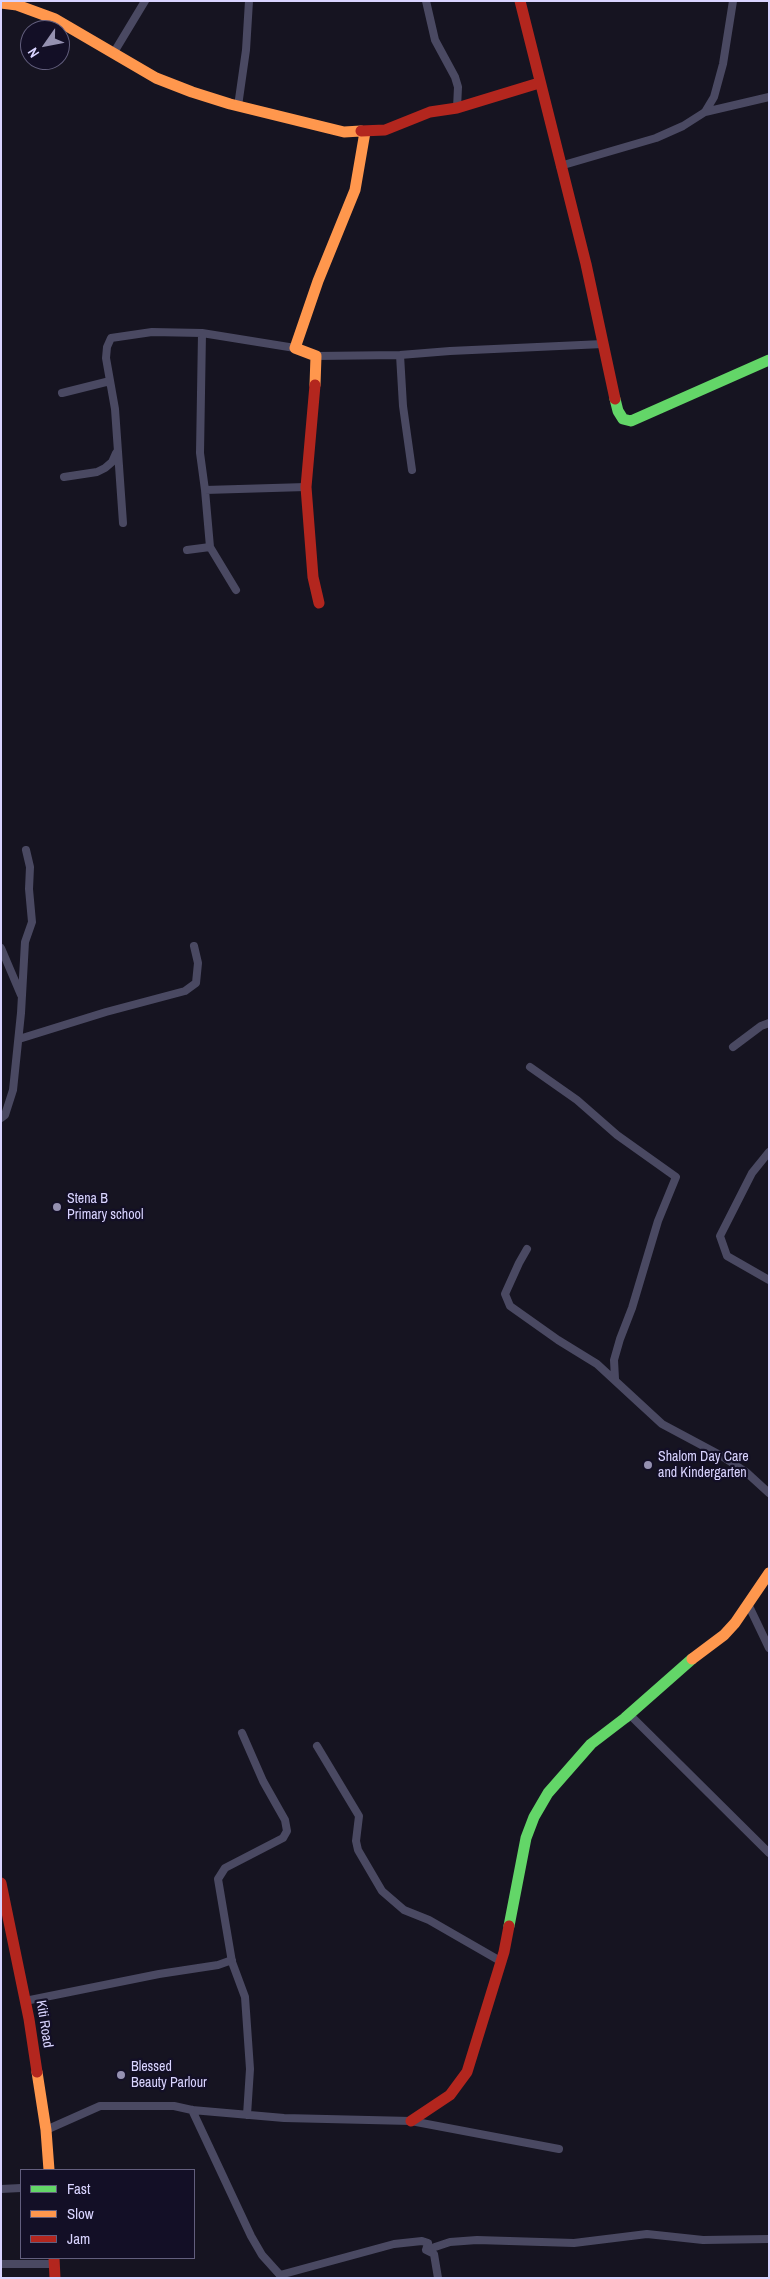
<!DOCTYPE html>
<style>
body{margin:0}
#map{position:relative;width:770px;height:2279px;overflow:hidden;background:#161421;font-family:"Archivo Narrow",sans-serif}
canvas{display:block}
.frame{position:absolute;inset:0;border:2px solid #d9d4ff;pointer-events:none}
.legend{position:absolute;left:20px;top:2169px;width:175px;height:90px;box-sizing:border-box;background:#130f26;border:1px solid #625e7d;margin:0;padding:6px 9px;list-style:none;font-size:15px;color:#d9d4ff}
.legend li{display:flex;align-items:center;gap:10px;height:25px}
.legend b{width:25px;border:1px solid #625e7d}
.north{position:absolute;left:20px;top:20px;width:50px;height:50px;box-sizing:border-box;background:#130f26;border:1px solid #625e7d;border-radius:50%;rotate:237deg;font-size:14px;font-weight:700;line-height:20px;text-align:center;color:#d9d4ff}
.north::after{content:'';display:block;margin:auto;width:18px;height:22px;background:#9591b1;clip-path:polygon(50% 0,100% 100%,50% 72%,0 100%)}
</style>
<div id="map">
<canvas width="770" height="2279"></canvas>
<div class="frame"></div>
<ul class="legend">
<li><b style="height:6px;background:#63d668"></b>Fast</li>
<li><b style="height:6px;background:#ff974d"></b>Slow</li>
<li><b style="height:6px;background:#b3261e"></b>Jam</li>
</ul>
<div class="north">N</div>
</div>
<script>
const c = document.querySelector('canvas').getContext('2d');
c.lineJoin = 'round';
function shape(rows) {
  const path = new Path2D();
  for (const r of rows) {
    path.moveTo(r[0], r[1]);
    for (let i = 2; i < r.length; i += 2) path.lineTo(r[i], r[i + 1]);
  }
  return path;
}
function stroke(path, color, width, dash) {
  c.strokeStyle = color;
  c.lineWidth = width;
  c.lineCap = dash ? 'butt' : 'round';
  c.setLineDash(dash || []);
  c.stroke(path);
}
function write(font, color, halo, rows, align = 'center') {
  c.font = font + ' "Archivo Narrow",sans-serif';
  c.lineWidth = 4.5;
  c.setLineDash([]);
  c.textBaseline = 'middle';
  c.strokeStyle = halo;
  c.fillStyle = color;
  for (const [text, x, y, turn = 0] of rows) {
    c.save();
    c.translate(x, y);
    c.rotate((+turn || 0) * Math.PI / 180);
    c.textAlign = isNaN(turn) ? turn : align;
    if (halo) c.strokeText(text, 0, 0);
    c.fillText(text, 0, 0);
    c.restore();
  }
}
stroke(shape([
 [426,1,435,40,455,77,458,87,457,108],
 [113,54,145,1],
 [238,106,246,50,249,1],
 [705,112,769,97],
 [560,166,656,138,683,126,705,112,714,97,723,64,733,1],
 [202,333,200,453,205,490,306,487],
 [400,355,403,406,412,470],
 [316,356,400,355,450,351,603,344],
 [62,393,110,381],
 [64,477,97,472,105,468,112,462,116,453],
 [123,523,115,409,106,358,107,347,111,338,152,332,202,333,295,348],
 [210,547,236,590],
 [187,550,210,547,205,490],
 [1,948,21,995],
 [19,1039,106,1012,185,991,196,983,198,963,194,946],
 [733,1047,761,1026,769,1023],
 [530,1067,577,1100,617,1135,676,1177,658,1221,632,1308,620,1339,614,1360,615,1379],
 [1,1118,5,1115,13,1090,21,1013,25,942,32,922,29,889,30,867,26,850],
 [769,1152,752,1173,720,1236,727,1256,769,1280],
 [527,1249,519,1263,505,1294,510,1306,558,1340,597,1364,662,1424,720,1455,746,1472,769,1493],
 [748,1604,769,1648],
 [629,1714,769,1853],
 [242,1733,263,1781,285,1820,287,1831,283,1838,225,1868,218,1879,232,1962,245,1997,250,2069,247,2115],
 [317,1746,359,1816,356,1841,358,1850,382,1891,404,1910,429,1920,502,1962],
 [25,2001,159,1974,218,1965,232,1960],
 [192,2110,251,2236,262,2255,280,2275,394,2244,422,2241,428,2243,426,2250,434,2254,438,2278],
 [46,2130,100,2106,174,2106,192,2110,284,2118,411,2121,559,2149],
 [1,2189,21,2188],
 [426,2250,450,2242,477,2240,574,2243,647,2234,703,2240,769,2239],
 [1,2264,54,2264]
]), '#4a4962', 8);
stroke(shape([
 [615,399,618,411,623,419,631,421,769,360],
 [509,1926,526,1838,534,1817,548,1793,591,1744,625,1718,692,1659]
]), '#63d668', 11);
stroke(shape([
 [1,3,17,5,55,19,156,78,192,92,230,104,344,132,361,131],
 [315,385,316,356,295,348,318,281,355,190,365,132],
 [692,1659,724,1635,735,1623,769,1573],
 [37,2072,46,2130,49,2170]
]), '#ff974d', 11);
stroke(shape([
 [520,1,586,264,615,399],
 [361,131,385,130,430,112,457,108,539,83],
 [315,385,306,487,313,577,319,603],
 [1,1883,29,2019,37,2072],
 [411,2121,450,2095,467,2072,504,1952,509,1926],
 [54,2258,55,2278]
]), '#b3261e', 11);
for (const [x, y, r, color] of [
 [57,1207,5,"#9591b1"],
 [648,1465,5,"#9591b1"],
 [121,2075,5,"#9591b1"]
]) {
  const dot = new Path2D();
  dot.arc(x, y, r, 0, 2 * Math.PI);
  c.fillStyle = color;
  c.fill(dot);
  stroke(dot, '#130f26', 2);
}
write('14px', '#d9d4ff', '#130f26', [
 ["Stena B",67,1199],
 ["Primary school",67,1215],
 ["Shalom Day Care",658,1457],
 ["and Kindergarten",658,1473],
 ["Blessed",131,2067],
 ["Beauty Parlour",131,2083]
], 'left');
write('14px', '#d9d4ff', '#130f26', [
 ["Kiti Road",44,2024,81]
]);
</script>
